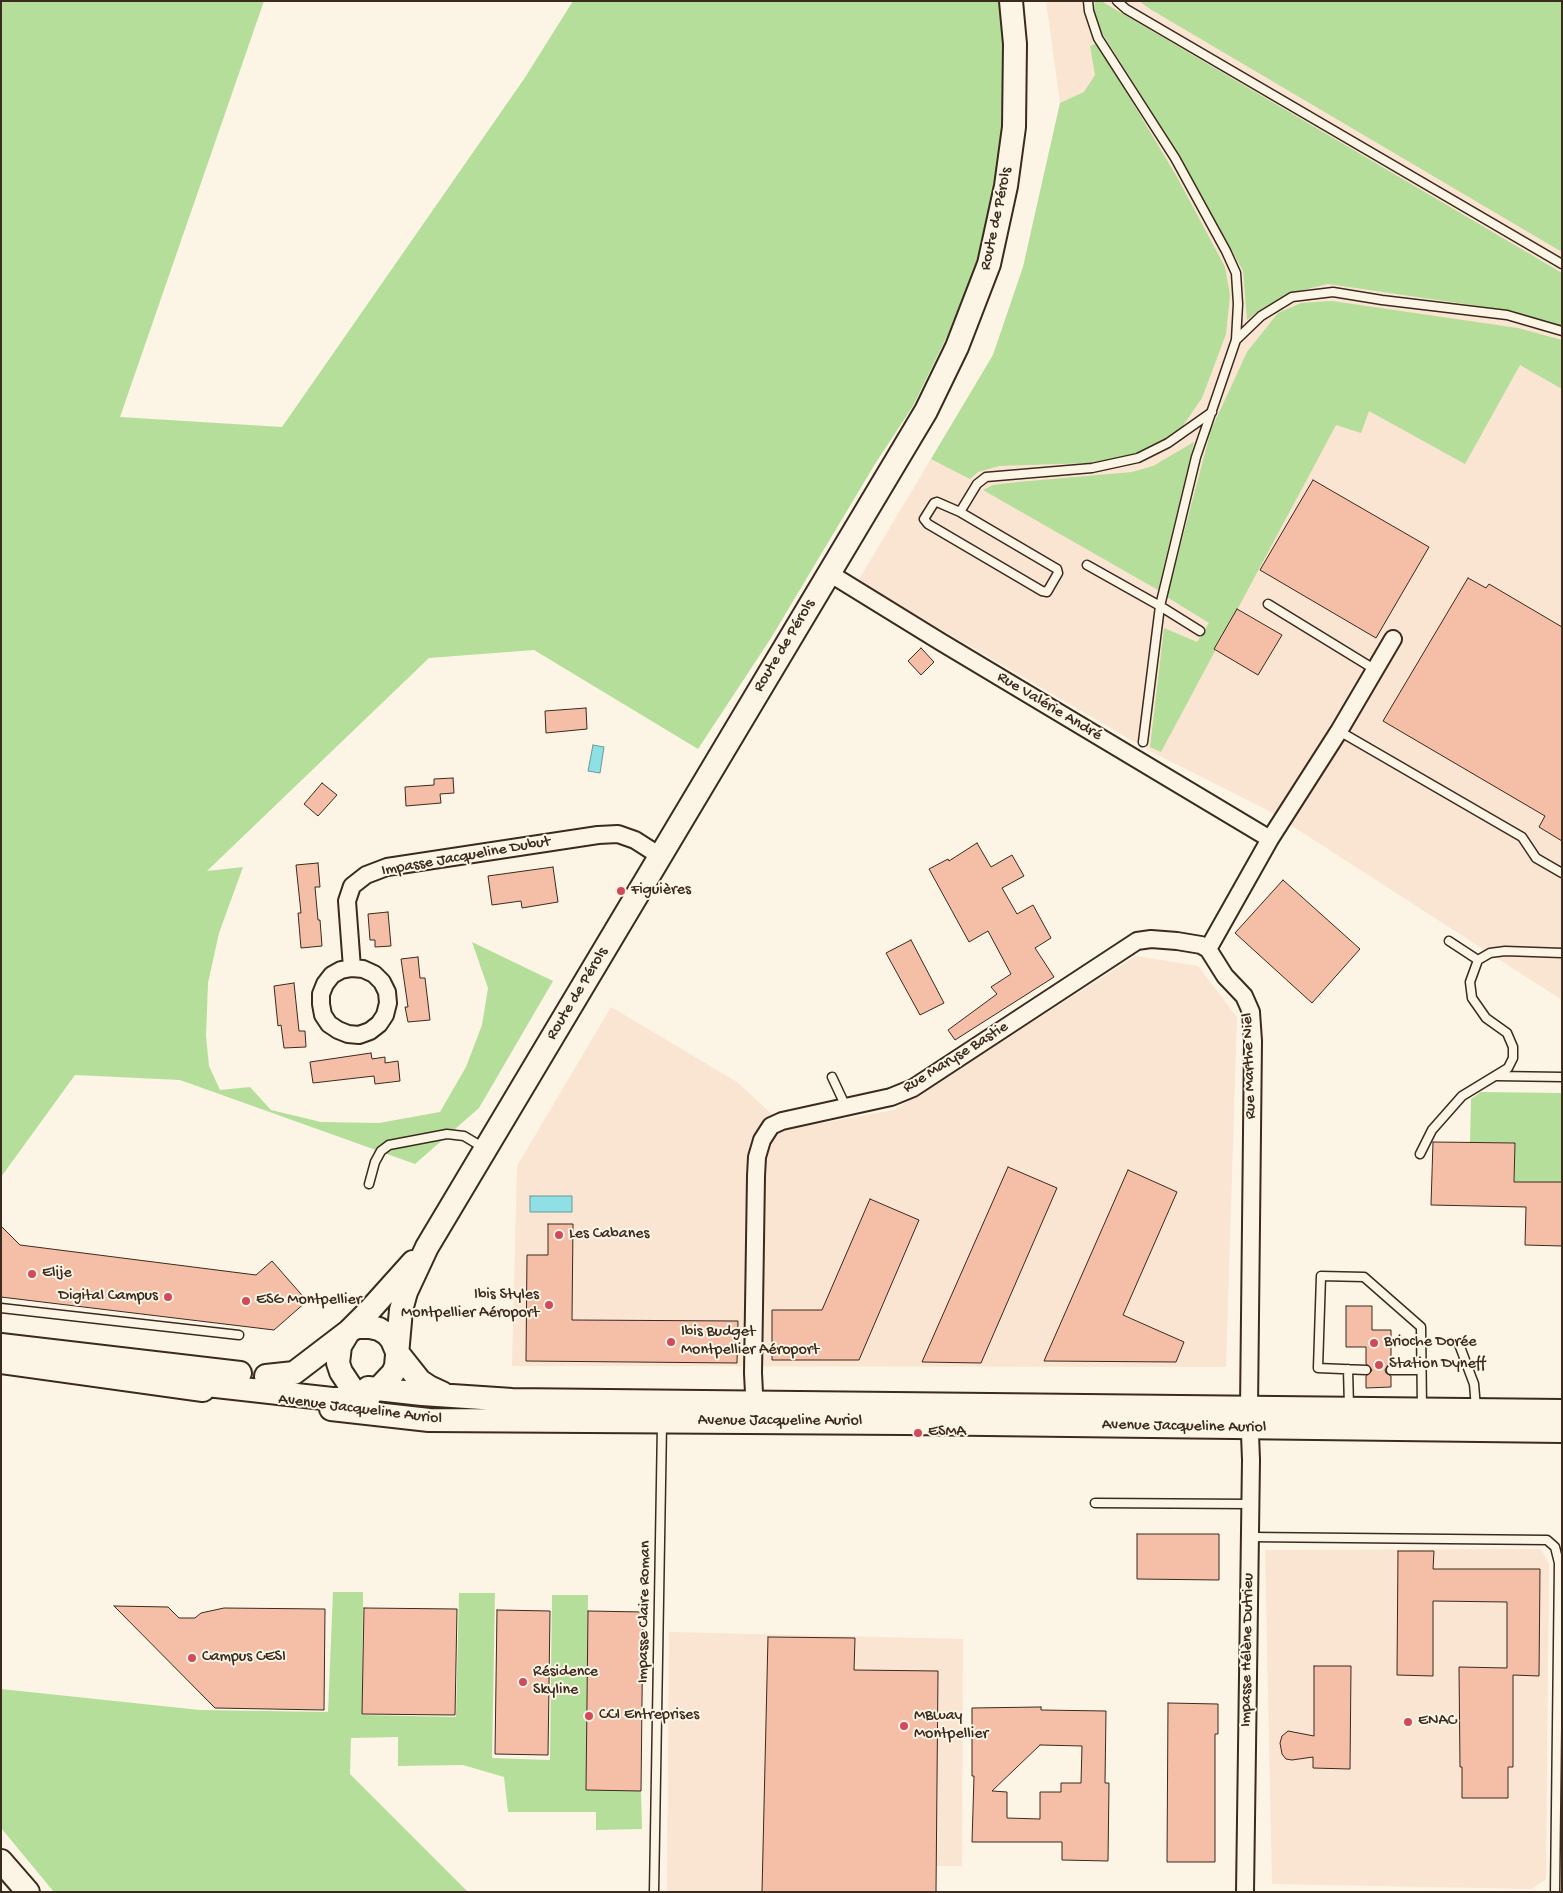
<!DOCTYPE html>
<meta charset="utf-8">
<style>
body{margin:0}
#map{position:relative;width:1563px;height:1893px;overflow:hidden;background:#fcf5e5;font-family:"Gochi Hand",sans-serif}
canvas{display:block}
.frame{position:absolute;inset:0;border:2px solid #3b2a1e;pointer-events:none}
</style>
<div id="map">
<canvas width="1563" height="1893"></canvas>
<div class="frame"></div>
</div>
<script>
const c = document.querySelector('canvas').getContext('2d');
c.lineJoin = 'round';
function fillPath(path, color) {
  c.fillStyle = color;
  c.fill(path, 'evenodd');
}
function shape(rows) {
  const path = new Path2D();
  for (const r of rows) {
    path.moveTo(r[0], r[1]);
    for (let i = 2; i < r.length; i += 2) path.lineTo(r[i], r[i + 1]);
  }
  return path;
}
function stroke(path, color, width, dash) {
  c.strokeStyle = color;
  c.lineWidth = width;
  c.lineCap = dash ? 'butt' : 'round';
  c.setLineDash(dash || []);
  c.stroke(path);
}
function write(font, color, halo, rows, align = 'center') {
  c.font = font + ' "Gochi Hand",sans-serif';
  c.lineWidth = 4;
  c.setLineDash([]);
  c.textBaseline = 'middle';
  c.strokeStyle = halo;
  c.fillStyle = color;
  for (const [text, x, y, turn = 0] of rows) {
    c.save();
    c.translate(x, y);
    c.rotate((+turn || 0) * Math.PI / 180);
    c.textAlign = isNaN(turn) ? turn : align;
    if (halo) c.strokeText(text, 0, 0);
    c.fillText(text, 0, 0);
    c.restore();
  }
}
fillPath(shape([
 [1046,1,1562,1,1562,1000,1269,811,1152,752,858,581,993,355,1023,267,1060,103],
 [1136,956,1198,966,1237,1017,1226,1367,512,1366,517,1166,611,1007,737,1082,788,1129,894,1110],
 [1541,1549,1549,1564,1546,1879,1532,1889,1272,1884,1265,1550],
 [669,1632,963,1639,962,1866,936,1866,936,1892,667,1892]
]), '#fae4d2');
fillPath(shape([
 [1,1,264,1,120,417,282,427,524,79,573,1,1002,1,1006,94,1002,155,988,223,970,289,913,406,875,464,771,638,698,749,534,650,429,658,207,871,243,867,219,933,208,983,206,1036,209,1066,220,1090,250,1087,271,1110,321,1122,379,1123,440,1112,466,1067,482,1025,488,988,472,942,553,981,479,1108,415,1164,180,1080,75,1075,1,1177],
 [1095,1,1101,1,1562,273,1562,326,1506,310,1328,284,1290,293,1258,311,1247,320,1243,271,1178,154,1101,31,1094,10],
 [1139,1,1562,1,1562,252,1150,9],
 [1097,43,1177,177,1225,267,1230,295,1226,334,1202,398,1180,430,1153,449,1126,458,1087,463,999,466,978,472,970,479,931,459,993,355,1023,267,1060,103,1084,92,1095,75,1090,46],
 [1332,301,1518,328,1562,340,1562,389,1520,365,1465,464,1369,411,1361,433,1336,425,1161,752,1150,747,1164,628,1197,642,1209,623,1167,597,1211,430,1247,352,1278,313,1301,303],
 [1194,442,1158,590,983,490,993,485,1018,482,1132,472,1153,466],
 [1481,1092,1562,1093,1562,1182,1527,1182,1514,1194,1515,1143,1470,1142,1471,1099],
 [333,1592,363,1592,362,1715,456,1717,459,1593,495,1593,492,1758,550,1760,552,1595,588,1595,586,1789,641,1791,642,1829,596,1830,596,1812,508,1812,504,1777,463,1765,398,1766,398,1737,351,1738,350,1774,468,1892,54,1892,1,1828,1,1689,200,1710,328,1712]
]), '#b4de9a');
const water = shape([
 [593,745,604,747,600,773,588,771,593,745],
 [530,1196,572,1196,572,1212,530,1212,530,1196]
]);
fillPath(water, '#8ee0e5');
stroke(water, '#6d9795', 1);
const building = shape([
 [1313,480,1429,547,1376,638,1260,570,1313,480],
 [1468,578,1486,588,1489,584,1562,627,1562,841,1539,827,1545,816,1383,721,1468,578],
 [1237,609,1282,635,1258,675,1214,649,1237,609],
 [921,648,934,662,921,675,908,661,921,648],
 [586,708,587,729,546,733,545,711,586,708],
 [453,778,454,793,440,794,441,803,406,806,405,787,434,785,434,779,453,778],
 [322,783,337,795,318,816,304,804,322,783],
 [977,843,991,867,1012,855,1024,876,1002,888,1017,914,1033,905,1051,938,1035,948,1054,977,955,1040,948,1030,997,994,991,987,1011,974,988,931,969,942,929,869,948,859,949,861,977,843],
 [318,863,320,887,315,887,318,920,320,920,322,946,301,948,298,913,301,913,296,865,318,863],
 [553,867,558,902,522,908,521,901,492,905,488,876,553,867],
 [1283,880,1360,949,1312,1003,1235,933,1283,880],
 [388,912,391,946,375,947,375,940,370,940,368,914,388,912],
 [911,940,944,1003,920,1015,886,953,911,940],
 [418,957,420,978,425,978,430,1020,408,1022,405,1007,408,1007,401,959,418,957],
 [294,983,299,1031,305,1031,306,1047,284,1048,281,1025,278,1026,274,986,294,983],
 [371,1053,372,1059,385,1057,385,1063,398,1061,400,1081,375,1084,374,1076,313,1083,310,1062,371,1053],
 [1433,1142,1515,1143,1514,1182,1562,1182,1562,1246,1525,1245,1526,1207,1431,1205,1433,1142],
 [1008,1167,1057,1188,981,1363,922,1362,1008,1167],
 [1128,1170,1177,1192,1123,1315,1184,1342,1176,1362,1044,1361,1128,1170],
 [870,1199,919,1220,859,1360,772,1360,772,1310,822,1310,870,1199],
 [548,1224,573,1224,572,1320,738,1321,737,1363,526,1361,527,1255,548,1255,548,1224],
 [1,1226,20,1245,256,1275,272,1261,307,1301,274,1330,1,1297,1,1226],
 [1346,1306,1372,1306,1372,1330,1391,1330,1391,1364,1388,1365,1385,1370,1386,1373,1391,1376,1391,1387,1366,1388,1366,1376,1370,1373,1372,1370,1369,1366,1366,1364,1366,1347,1346,1347,1346,1306],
 [1137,1534,1219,1534,1219,1580,1137,1579,1137,1534],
 [1398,1551,1434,1551,1433,1569,1540,1569,1539,1676,1513,1675,1513,1767,1508,1767,1508,1798,1462,1798,1462,1767,1460,1767,1459,1667,1507,1668,1507,1602,1433,1601,1433,1676,1397,1675,1398,1551],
 [114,1606,168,1607,179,1618,195,1618,201,1613,224,1608,325,1609,324,1710,215,1708,114,1606],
 [364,1608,457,1609,455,1715,362,1714,364,1608],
 [497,1610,550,1611,548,1755,495,1754,497,1610],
 [588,1611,643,1612,641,1791,586,1790,588,1611],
 [768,1637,855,1638,854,1670,938,1671,936,1892,762,1892,768,1637],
 [1314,1666,1351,1666,1350,1769,1313,1768,1313,1757,1292,1760,1286,1759,1282,1754,1280,1743,1282,1736,1288,1731,1314,1736,1314,1666],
 [1168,1703,1218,1704,1218,1734,1215,1734,1215,1862,1167,1862,1168,1703],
 [1041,1707,1041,1710,1106,1711,1105,1783,1109,1783,1108,1861,1062,1860,1062,1842,972,1842,974,1776,972,1776,972,1708,1041,1707],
 [1040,1745,1082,1746,1081,1783,1061,1783,1061,1792,1040,1792,1040,1819,1007,1818,1007,1792,992,1791,1040,1745]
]);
fillPath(building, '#f4bea7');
stroke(building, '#3b2a1e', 1);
const lane = shape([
 [1088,1,1089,11,1098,38,1175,158,1226,251,1236,273,1238,304,1236,340],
 [1117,1,1126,9,1562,264],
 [937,502,960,512,1057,569,1058,573,1047,592,1042,591,928,524,924,519,934,503,937,502],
 [960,512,977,484,986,477,1092,468,1138,458,1168,443,1212,412],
 [1087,565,1160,606,1200,631],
 [1268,604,1374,669],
 [1339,731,1522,837,1536,858,1562,873],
 [1143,742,1160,606,1196,457,1236,340,1261,316,1292,297,1333,292,1382,300,1507,315,1562,331],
 [1478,960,1490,953,1505,951,1562,953],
 [1497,1076,1562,1077],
 [832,1077,846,1107],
 [1420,1154,1432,1130,1462,1096,1508,1068,1513,1058,1513,1047,1507,1033,1486,1018,1472,998,1470,982,1478,960,1449,941],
 [369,1184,375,1162,381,1151,389,1145,447,1134,464,1136,484,1148],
 [1,1308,239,1335],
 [1459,1344,1474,1384,1476,1408],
 [1348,1369,1349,1407],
 [1366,1370,1318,1368,1321,1276,1364,1277,1421,1327,1422,1408],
 [1391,1370,1421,1370],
 [1095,1503,1250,1504],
 [1250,1537,1547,1540,1555,1547,1559,1563,1555,1892],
 [654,1892,662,1424]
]);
const street = shape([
 [829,573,941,642,1270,839],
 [1208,949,1270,839,1339,731,1393,639],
 [352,968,341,970,332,975,325,984,321,994,321,1004,323,1015,329,1024,338,1030,348,1034,359,1035,370,1031,379,1024,385,1015,388,1003,387,992,382,982,374,974,363,969,352,968,347,901,352,886,366,875,387,867,598,835,618,834,635,840,660,856],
 [755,1413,753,1373,756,1176,757,1157,762,1140,771,1126,782,1121,891,1097,913,1088,1137,941,1151,939,1177,941,1201,945,1208,949,1225,976,1244,996,1248,1005,1251,1012,1253,1041,1249,1408,1251,1460,1245,1892]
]);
const secondary = shape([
 [1,1345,240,1373],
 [1,1362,203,1390],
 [266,1376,294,1373,349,1331,357,1327,370,1327,379,1329,387,1334,392,1340,397,1352,420,1381,429,1387,442,1393],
 [189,1387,207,1385,332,1399,361,1398,378,1389,393,1373,396,1366,401,1310,406,1292,427,1247,926,411,957,347,989,264,1006,186,1014,127,1015,44,1011,1],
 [368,1388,422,1394,512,1400,1562,1411],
 [368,1404,355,1393,341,1372,338,1363,340,1346,349,1331,369,1311,413,1262],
 [331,1409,429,1420,904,1423,1562,1431],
 [1,1861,28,1892]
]);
stroke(lane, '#3b2a1e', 11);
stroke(street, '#3b2a1e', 20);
stroke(secondary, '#3b2a1e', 26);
stroke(lane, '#fcf5e5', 8);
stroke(street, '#fcf5e5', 16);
stroke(secondary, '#fcf5e5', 22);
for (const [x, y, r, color] of [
 [621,891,5,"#d1495b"],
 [559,1235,5,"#d1495b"],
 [32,1274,5,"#d1495b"],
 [168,1297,5,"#d1495b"],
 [246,1301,5,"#d1495b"],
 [549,1305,5,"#d1495b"],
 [671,1342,5,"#d1495b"],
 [1374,1343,5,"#d1495b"],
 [1379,1365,5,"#d1495b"],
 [918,1433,5,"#d1495b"],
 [192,1658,5,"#d1495b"],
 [523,1682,5,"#d1495b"],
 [589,1716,5,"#d1495b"],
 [1408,1722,5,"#d1495b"],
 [904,1726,5,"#d1495b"]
]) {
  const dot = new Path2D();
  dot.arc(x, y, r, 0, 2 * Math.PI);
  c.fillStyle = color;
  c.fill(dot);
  stroke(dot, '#fcf5e5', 2);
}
write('16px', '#3b2a1e', '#fcf5e5', [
 ["Route de Pérols",997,219,-78],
 ["Route de Pérols",785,646,-59],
 ["Rue Valérie André",1049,707,31],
 ["Impasse Jacqueline Dubut",466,857,-10],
 ["Route de Pérols",578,994,-59],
 ["Rue Maryse Bastie",956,1058,-32],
 ["Rue Marthe Niel",1250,1066,-92],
 ["Avenue Jacqueline Auriol",360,1410,7],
 ["Avenue Jacqueline Auriol",780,1422],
 ["Avenue Jacqueline Auriol",1184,1427,1],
 ["Impasse Claire Roman",645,1612,-89],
 ["Impasse Hélène Dutrieu",1248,1650,-89]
]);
write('16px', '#3b2a1e', '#fcf5e5', [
 ["Figuières",631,891],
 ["Les Cabanes",569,1235],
 ["Elije",42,1274],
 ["Ibis Styles",539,1296,"right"],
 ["Montpellier Aéroport",539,1314,"right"],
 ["Digital Campus",158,1297,"right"],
 ["ESG Montpellier",256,1301],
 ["Ibis Budget",681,1333],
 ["Montpellier Aéroport",681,1351],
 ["Brioche Dorée",1384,1343],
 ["Station Dyneff",1389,1365],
 ["ESMA",928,1433],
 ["Campus CESI",202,1658],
 ["Résidence",533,1673],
 ["Skyline",533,1691],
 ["CCI Entreprises",599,1716],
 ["MBway",914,1717],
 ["Montpellier",914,1735],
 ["ENAC",1418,1722]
], 'left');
</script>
